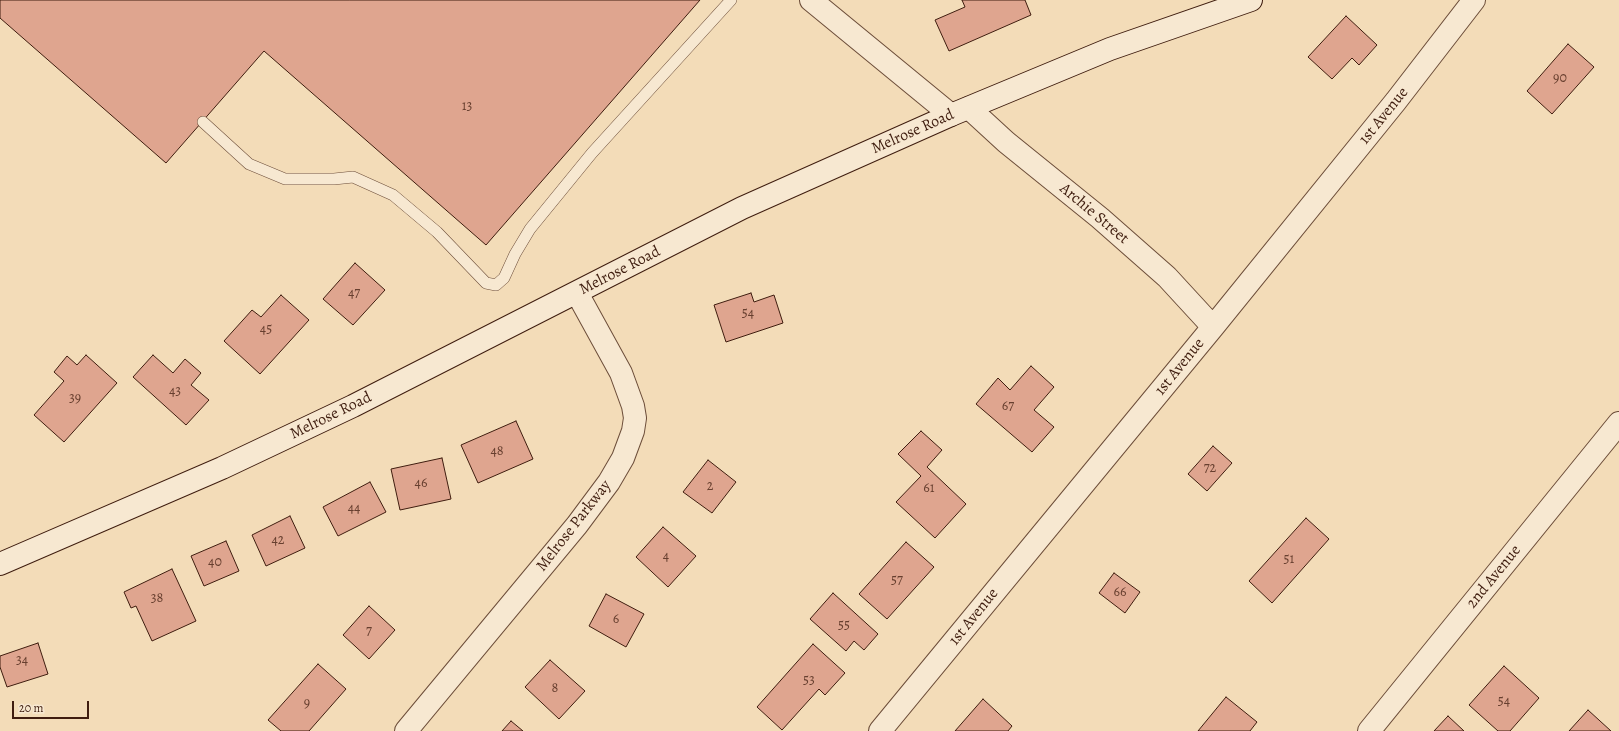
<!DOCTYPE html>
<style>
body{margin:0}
#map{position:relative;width:1619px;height:731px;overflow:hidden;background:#f3dcb8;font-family:Alegreya,serif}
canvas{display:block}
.scale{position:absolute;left:12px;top:701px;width:77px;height:18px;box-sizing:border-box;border:2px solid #3f1d0f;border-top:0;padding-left:5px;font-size:12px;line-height:14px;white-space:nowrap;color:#3f1d0f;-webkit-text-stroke:3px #f7e8d1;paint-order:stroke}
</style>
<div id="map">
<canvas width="1619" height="731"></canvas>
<div class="scale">20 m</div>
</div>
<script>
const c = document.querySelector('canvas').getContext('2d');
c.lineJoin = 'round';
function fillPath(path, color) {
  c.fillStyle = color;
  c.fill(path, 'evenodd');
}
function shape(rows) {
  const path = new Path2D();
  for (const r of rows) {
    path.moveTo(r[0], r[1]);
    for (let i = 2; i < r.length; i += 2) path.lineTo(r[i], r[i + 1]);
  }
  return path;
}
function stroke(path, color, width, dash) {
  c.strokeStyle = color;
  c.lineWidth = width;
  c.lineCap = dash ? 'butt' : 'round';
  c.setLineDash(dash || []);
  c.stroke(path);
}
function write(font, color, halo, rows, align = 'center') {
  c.font = font + ' Alegreya,serif';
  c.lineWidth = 3;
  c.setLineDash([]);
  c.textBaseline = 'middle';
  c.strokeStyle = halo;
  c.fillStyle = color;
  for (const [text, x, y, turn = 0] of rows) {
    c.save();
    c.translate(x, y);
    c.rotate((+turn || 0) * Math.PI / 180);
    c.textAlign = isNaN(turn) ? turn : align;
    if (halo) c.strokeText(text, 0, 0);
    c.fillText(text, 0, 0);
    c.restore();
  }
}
const building = shape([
 [0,0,700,0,486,245,264,51,166,163,0,18,0,0],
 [962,0,1025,0,1031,15,949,51,935,20,965,7,962,0],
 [1346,16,1377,45,1359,65,1352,58,1332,79,1308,57,1346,16],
 [1568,44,1594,67,1552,114,1527,91,1568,44],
 [355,263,385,290,353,325,323,299,355,263],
 [751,293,754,302,774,295,783,323,726,342,714,305,751,293],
 [281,295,309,320,260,374,224,341,252,310,261,317,281,295],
 [86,355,117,383,64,442,34,415,64,381,54,372,67,356,77,365,86,355],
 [153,355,173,373,185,359,201,373,191,385,209,400,186,425,133,377,153,355],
 [1031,366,1054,387,1034,410,1054,427,1032,452,976,404,998,378,1010,390,1031,366],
 [516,421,533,459,478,483,461,445,516,421],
 [921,431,942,450,927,467,966,504,935,538,896,502,921,476,898,454,921,431],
 [1213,446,1232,463,1207,491,1188,474,1213,446],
 [442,458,451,499,400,510,391,469,442,458],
 [708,460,736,482,712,513,683,492,708,460],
 [370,482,386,512,338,536,323,507,370,482],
 [290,516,305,548,266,566,252,535,290,516],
 [1306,518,1329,539,1272,603,1249,581,1306,518],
 [663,527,696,556,668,587,636,557,663,527],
 [226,541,239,571,204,586,191,556,226,541],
 [906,542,934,567,887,619,859,594,906,542],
 [172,569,196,621,152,641,136,606,131,608,124,592,172,569],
 [1114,573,1140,592,1125,613,1099,593,1114,573],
 [833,593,878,634,864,650,854,641,846,651,810,619,833,593],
 [606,594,644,614,626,647,589,626,606,594],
 [369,606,395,630,369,659,343,635,369,606],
 [38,643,48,674,7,687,0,667,0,656,38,643],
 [813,644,845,673,825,695,819,689,782,730,757,707,813,644],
 [550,660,585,691,559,719,525,687,550,660],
 [318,664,346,689,309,731,281,731,268,720,318,664],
 [1504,666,1539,698,1510,731,1498,731,1469,705,1504,666],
 [1226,697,1257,722,1250,731,1198,731,1226,697],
 [983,699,1012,726,1008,731,955,731,983,699],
 [1588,710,1611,731,1569,731,1588,710],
 [1448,716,1464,731,1434,731,1448,716],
 [511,721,523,731,502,731,511,721]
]);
fillPath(building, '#dfa58f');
stroke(building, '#3f1d0f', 1);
const lane = shape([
 [203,122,249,164,285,179,334,179,353,177,393,195,437,232,486,283,496,285,504,278,515,254,530,229,592,153,731,0]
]);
const street = shape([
 [811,0,951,115],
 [969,108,1006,142,1100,218,1167,277,1213,327],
 [406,731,577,525,609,482,623,458,633,431,635,418,633,406,621,373,577,293],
 [880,731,1213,327,1396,101,1474,0],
 [1369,731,1619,423]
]);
const secondary = shape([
 [0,564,222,468,353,406,742,208,951,115,1110,49,1251,0]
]);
stroke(lane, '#6c4d39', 12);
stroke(street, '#6c4d39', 24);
stroke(secondary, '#3f1d0f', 24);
stroke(lane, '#f7e8d1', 11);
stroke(street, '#f7e8d1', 22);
stroke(secondary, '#f7e8d1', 22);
write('14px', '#673f2f', null, [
 ["90",1560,79],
 ["13",467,107],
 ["47",354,294],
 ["54",748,314],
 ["45",266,330],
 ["43",175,392],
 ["39",75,399],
 ["67",1008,407],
 ["48",497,452],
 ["72",1210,469],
 ["46",421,484],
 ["2",710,487],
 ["61",929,489],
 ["44",354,509],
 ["42",278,541],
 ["4",666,557],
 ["51",1289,560],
 ["40",215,563],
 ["57",897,581],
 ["66",1120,593],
 ["38",157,599],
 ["6",616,620],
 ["55",844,626],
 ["7",369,632],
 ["34",22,661],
 ["53",809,681],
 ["8",555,689],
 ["54",1504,702],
 ["9",307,704]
]);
write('16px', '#3f1d0f', '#f7e8d1', [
 ["1st Avenue",1384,116,-51],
 ["Melrose Road",913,132,-24],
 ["Archie Street",1094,214,40],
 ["Melrose Road",620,271,-27],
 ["1st Avenue",1180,367,-51],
 ["Melrose Road",331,416,-26],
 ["Melrose Parkway",574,526,-52],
 ["2nd Avenue",1494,577,-51],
 ["1st Avenue",974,617,-51]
]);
</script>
